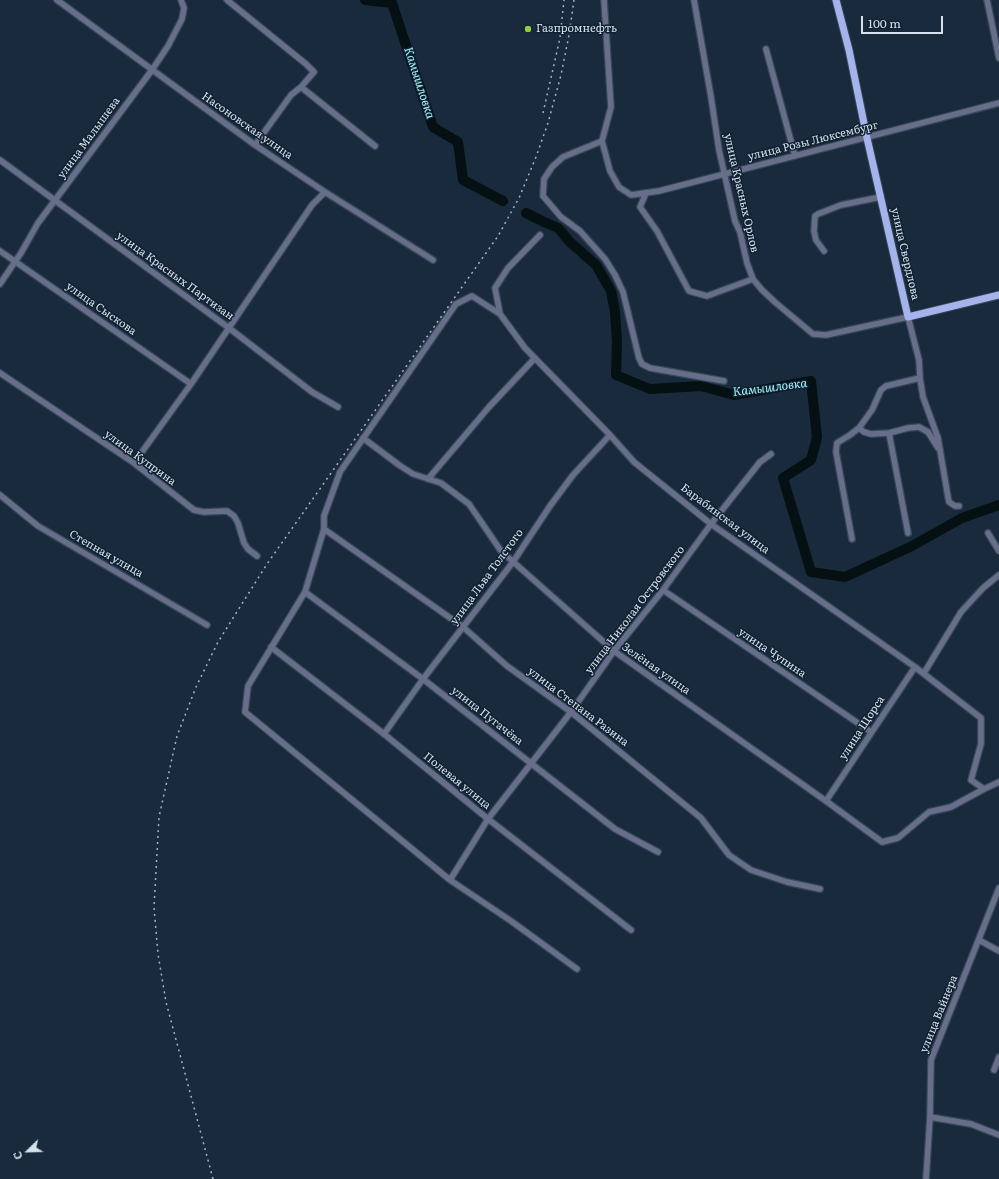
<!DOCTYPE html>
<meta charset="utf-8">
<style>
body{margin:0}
#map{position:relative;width:999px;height:1179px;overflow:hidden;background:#192a3c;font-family:Literata,serif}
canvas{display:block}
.north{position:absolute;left:8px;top:1131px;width:40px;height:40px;-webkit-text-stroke:3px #102132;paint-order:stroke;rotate:247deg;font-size:11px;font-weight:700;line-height:16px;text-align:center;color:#d6e1ed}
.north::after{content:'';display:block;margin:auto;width:14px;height:18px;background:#d6e1ed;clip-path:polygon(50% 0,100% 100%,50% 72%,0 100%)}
.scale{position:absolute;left:861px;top:16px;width:82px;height:18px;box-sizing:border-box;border:2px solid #d6e1ed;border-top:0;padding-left:5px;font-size:12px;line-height:14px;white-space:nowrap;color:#d6e1ed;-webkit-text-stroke:3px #102132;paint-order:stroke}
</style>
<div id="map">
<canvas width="999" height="1179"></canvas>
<div class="north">С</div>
<div class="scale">100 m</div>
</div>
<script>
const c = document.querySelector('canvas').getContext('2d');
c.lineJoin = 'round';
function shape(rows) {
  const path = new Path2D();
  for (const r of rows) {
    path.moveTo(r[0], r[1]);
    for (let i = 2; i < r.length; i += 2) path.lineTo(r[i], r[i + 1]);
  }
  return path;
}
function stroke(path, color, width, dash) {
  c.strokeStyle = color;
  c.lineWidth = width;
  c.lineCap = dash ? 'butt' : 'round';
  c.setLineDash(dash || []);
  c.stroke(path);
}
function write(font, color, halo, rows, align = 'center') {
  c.font = font + ' Literata,serif';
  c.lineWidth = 3;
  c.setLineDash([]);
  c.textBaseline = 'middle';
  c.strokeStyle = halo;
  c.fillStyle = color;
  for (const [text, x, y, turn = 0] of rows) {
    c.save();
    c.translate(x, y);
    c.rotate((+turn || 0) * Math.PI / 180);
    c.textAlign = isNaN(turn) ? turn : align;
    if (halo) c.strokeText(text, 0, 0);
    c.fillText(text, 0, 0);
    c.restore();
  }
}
stroke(shape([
 [365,0,392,3,433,127,458,142,463,180,503,201],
 [526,213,544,222,558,228,570,242,596,265,611,291,615,312,617,342,616,375,650,389,701,386,734,395,811,381,817,437,811,460,783,478,811,572,845,577,912,546,962,518,999,505]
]), '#041011', 10);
const minor = shape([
 [57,0,255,145,325,192,433,260],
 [227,0,306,64,314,72,301,87,291,95,255,145],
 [604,0,611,107,602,141,610,171,619,187,631,195,659,191,999,103],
 [694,0,711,97,719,150,735,221,740,232,747,263,753,279,762,290,776,303,813,334,826,335,908,317,919,360,920,378,923,397,938,438,948,497,949,502,955,506,959,506],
 [987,0,999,58],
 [766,49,795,156],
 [301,87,375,146],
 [602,141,563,157,552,167,544,179,543,196,561,217,580,231,605,259,615,275,623,292,639,358,642,364,650,368,724,381],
 [0,160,229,328,312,392,338,407],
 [646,193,640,207,657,231,689,291,707,296,753,279],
 [540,235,508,268,495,288,500,314,525,348,610,435,634,462,711,524,915,667,981,718,981,744,971,780,984,789],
 [0,251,191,384],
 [824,251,816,240,814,231,815,216,818,214,841,205,881,197],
 [0,284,21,253,38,223,152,70,168,46,182,19,184,8,181,0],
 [500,314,472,296,456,304,340,472,324,516,324,529,305,592,248,686,245,712,450,880,511,921,577,969],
 [0,373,134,463,194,510,204,512,227,511,234,516,238,523,244,543,248,549,257,556],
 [859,428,864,432,871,434,889,433,908,428,919,427,928,432,938,448],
 [889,433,908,533],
 [363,438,399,465,413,474,441,483,469,504,501,551,614,651,826,801,882,842,898,838,929,812,951,807,984,789,999,782],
 [134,463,191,384,312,205,325,192],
 [428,479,489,407,535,358],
 [0,495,38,526,207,625],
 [324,529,463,627,507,666,571,712,701,818,729,855,751,870,787,882,820,889],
 [988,533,999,551],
 [852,539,836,452,837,443,850,435,859,428,872,410,881,390,886,386,920,378],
 [663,590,871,732],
 [305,592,423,679,615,829,658,852],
 [271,647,384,734,488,819,631,930],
 [924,673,961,612,983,588,999,575],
 [384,734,423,679,513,562,550,506,573,475,610,435],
 [826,801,915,667],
 [450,880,488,819,571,712,614,651,663,590,711,524,760,462,771,454],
 [979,940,999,951],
 [994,1070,999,1057],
 [930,1117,971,1124,999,1135],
 [926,1179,930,1117,931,1060,999,888]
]);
const major = shape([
 [836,0,849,50,867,138,908,317,999,295]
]);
stroke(minor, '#374758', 8);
stroke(major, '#374758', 9);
stroke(minor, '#676e8a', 5.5);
stroke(major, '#a5b3ed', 7);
stroke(shape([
 [543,113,560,38,564,0],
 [213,1179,166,1002,158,954,154,907,159,817,177,736,196,687,218,642,267,564,498,236,519,198,536,157,548,123,561,75,569,35,574,0]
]), '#a7b3c1', 1.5, [2, 4]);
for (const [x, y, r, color] of [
 [528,29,4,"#8fcd42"]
]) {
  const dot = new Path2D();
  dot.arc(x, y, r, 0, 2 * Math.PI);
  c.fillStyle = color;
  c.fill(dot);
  stroke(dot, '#102132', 1.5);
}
write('11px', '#d6e1ed', '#102132', [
 ["Газпромнефть",536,29]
], 'left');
write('11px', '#d6e1ed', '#102132', [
 ["Насоновская улица",247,126,35],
 ["улица Малышева",89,138,-54],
 ["улица Розы Люксембург",813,141,-14],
 ["улица Красных Орлов",741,193,77],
 ["улица Свердлова",905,254,77],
 ["улица Красных Партизан",175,276,36],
 ["улица Сыскова",101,309,35],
 ["улица Куприна",140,458,36],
 ["Барабинская улица",725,519,37],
 ["Степная улица",106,554,30],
 ["улица Льва Толстого",487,577,-54],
 ["улица Николая Островского",635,610,-53],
 ["улица Чупина",772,653,34],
 ["Зелёная улица",656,669,35],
 ["улица Степана Разина",578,707,37],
 ["улица Пугачёва",487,716,38],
 ["улица Щорса",862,728,-57],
 ["Полевая улица",457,781,39],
 ["улица Вайнера",939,1014,-68]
]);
write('italic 12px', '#a3f2f9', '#102132', [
 ["Камышловка",419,83,72],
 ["Камышловка",770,388,-7]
]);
</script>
